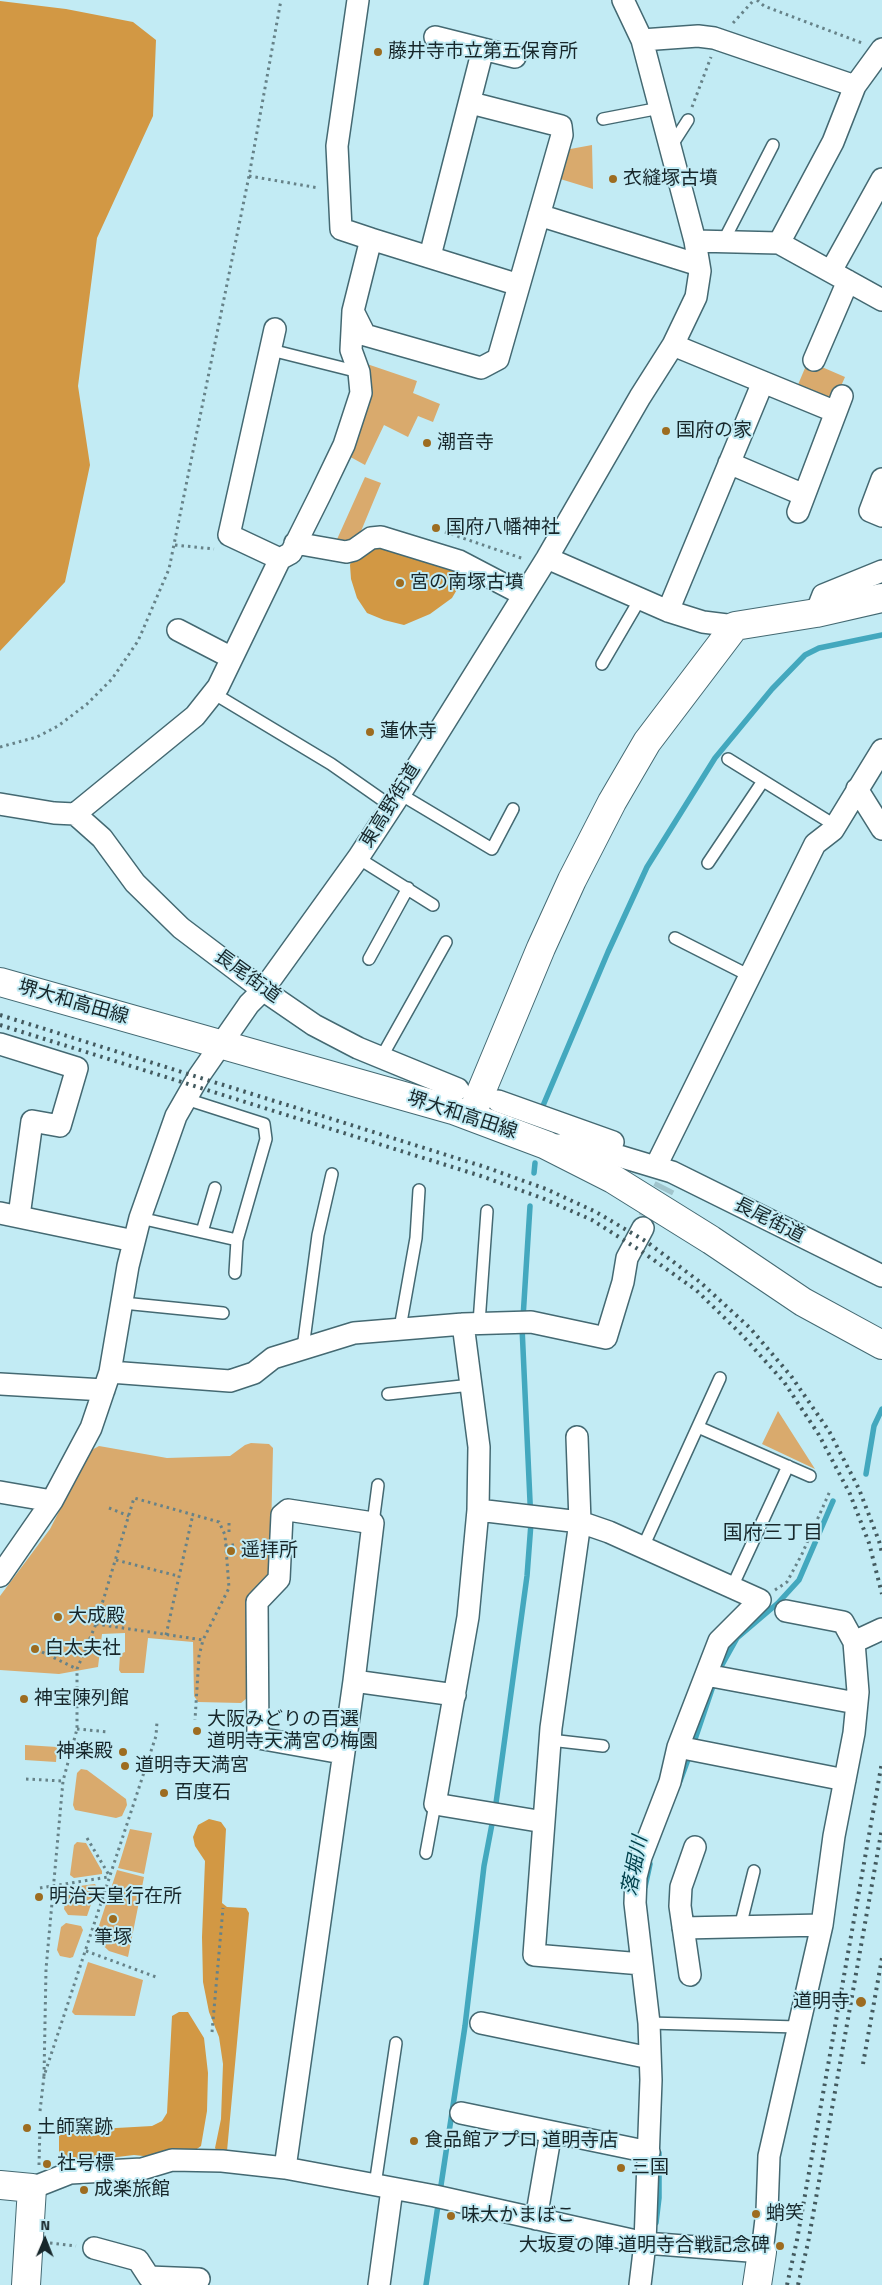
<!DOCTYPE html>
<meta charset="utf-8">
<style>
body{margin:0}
#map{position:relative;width:882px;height:2285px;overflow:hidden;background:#c2ebf4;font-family:"Titillium Web",sans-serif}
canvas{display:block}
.north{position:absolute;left:20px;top:2215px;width:50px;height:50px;-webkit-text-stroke:4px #c2ebf4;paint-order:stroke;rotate:1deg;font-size:14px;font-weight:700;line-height:20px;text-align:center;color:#17272b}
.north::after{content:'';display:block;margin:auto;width:18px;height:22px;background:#17272b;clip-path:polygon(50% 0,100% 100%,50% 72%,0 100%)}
</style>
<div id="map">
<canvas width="882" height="2285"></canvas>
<div class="north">N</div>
</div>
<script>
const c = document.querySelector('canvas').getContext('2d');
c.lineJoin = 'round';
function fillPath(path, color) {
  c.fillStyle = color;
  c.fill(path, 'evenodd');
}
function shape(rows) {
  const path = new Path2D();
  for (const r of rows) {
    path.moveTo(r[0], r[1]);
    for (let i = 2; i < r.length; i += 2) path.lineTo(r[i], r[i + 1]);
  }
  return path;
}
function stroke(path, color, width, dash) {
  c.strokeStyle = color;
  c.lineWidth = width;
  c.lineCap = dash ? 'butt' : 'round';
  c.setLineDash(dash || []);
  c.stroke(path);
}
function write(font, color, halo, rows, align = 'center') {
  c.font = font + ' "Titillium Web","Noto Sans JP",sans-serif';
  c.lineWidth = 4;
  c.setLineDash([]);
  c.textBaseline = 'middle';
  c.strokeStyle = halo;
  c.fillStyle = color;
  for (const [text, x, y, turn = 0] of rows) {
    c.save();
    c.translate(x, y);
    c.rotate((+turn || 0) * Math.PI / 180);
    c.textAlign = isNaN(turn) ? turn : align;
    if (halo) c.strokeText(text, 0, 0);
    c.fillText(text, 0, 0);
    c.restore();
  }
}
fillPath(shape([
 [592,145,593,189,557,178,565,150],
 [808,361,845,377,834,402,797,387],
 [367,364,417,381,413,393,440,404,433,422,418,416,408,437,384,425,365,465,345,454],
 [365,477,381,483,359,536,352,544,334,546],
 [778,1411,815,1469,762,1444],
 [251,1443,269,1444,273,1448,270,1576,247,1698,241,1703,198,1702,194,1696,193,1642,148,1638,144,1673,121,1673,119,1670,120,1654,125,1652,125,1633,102,1634,98,1667,59,1674,0,1670,0,1596,50,1529,90,1451,99,1446,167,1458,230,1456,245,1445],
 [25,1745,57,1747,56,1762,25,1760],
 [81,1769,87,1770,126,1799,127,1805,122,1816,116,1818,75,1810,73,1805,77,1773],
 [130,1829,152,1833,144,1874,118,1868],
 [77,1842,86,1843,102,1871,102,1874,74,1878,70,1875,74,1845],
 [117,1870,144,1877,128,1957,109,1951,95,1938],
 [95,1884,97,1887,87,1916,68,1915,64,1909,67,1891,71,1887],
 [66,1923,81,1926,83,1930,73,1957,70,1958,60,1956,57,1950,61,1927],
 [88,1962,143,1980,135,2016,75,2015,72,2012]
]), '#d9aa6d');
fillPath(shape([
 [0,1,66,9,133,22,156,40,153,116,97,238,78,386,90,465,65,582,0,651],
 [380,544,468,571,452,598,430,614,404,625,384,620,367,613,357,598,351,579,350,565,352,558],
 [209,1819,221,1822,226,1829,222,1903,227,1907,246,1908,249,1913,227,2151,223,2152,218,2152,215,2148,221,2119,223,2064,219,2037,209,2012,203,1982,202,1937,205,1861,195,1846,193,1837,198,1825],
 [179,2012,188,2012,204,2038,208,2073,207,2111,201,2146,194,2151,153,2157,134,2155,66,2163,59,2161,59,2134,63,2131,152,2126,162,2121,167,2113,172,2016]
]), '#d29844');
stroke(shape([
 [542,1108,608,952,647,867,715,758,772,689,805,655,819,648,882,635],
 [534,1173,535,1163],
 [523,1318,530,1206],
 [866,1474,874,1426,882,1409],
 [718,1672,737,1638,778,1603,799,1580,833,1501],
 [693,1745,714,1683],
 [680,1781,690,1754],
 [645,1887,650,1864],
 [656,2223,659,2198,659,2153],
 [426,2285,465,2026,484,1866,496,1803,527,1576,531,1523,522,1327]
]), '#43a8be', 5.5);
stroke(shape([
 [648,1219,665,1186]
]), '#a0c4cc', 21, [21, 11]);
const lane = shape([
 [603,119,660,108],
 [670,148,688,120],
 [723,242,773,145],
 [271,350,359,372],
 [602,664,640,599],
 [213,693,331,764,391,806],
 [728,759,836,826],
 [400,794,492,849,513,809],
 [358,858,433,905],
 [708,863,763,781],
 [675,938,750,976],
 [369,959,408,888],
 [381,1058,446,942],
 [186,1099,264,1124,266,1139,237,1240,235,1273],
 [140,1218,237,1240],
 [202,1232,215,1188],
 [123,1303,223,1313],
 [479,1323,487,1211],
 [400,1328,416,1238,419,1190],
 [303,1348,318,1235,332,1174],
 [388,1394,471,1385],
 [698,1427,810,1476],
 [373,1523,378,1485],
 [643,1547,720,1378],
 [732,1587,788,1466],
 [550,1740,603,1746],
 [426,1853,435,1804],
 [740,1927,754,1871],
 [649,2023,798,2027],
 [375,2185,396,2043]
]);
const street = shape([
 [435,37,515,57],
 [642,40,698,36,714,38,855,86],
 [539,215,699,265],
 [371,239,519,285],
 [695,241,779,243,882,300],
 [779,243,833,142,855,86,882,49],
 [430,256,483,49],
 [831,271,882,179],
 [353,311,365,335,481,368,498,359,562,135,561,126,471,103],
 [673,345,836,412],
 [814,360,848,281],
 [729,463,804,495],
 [882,479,870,511,882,516],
 [798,512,842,396],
 [295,543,346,552,354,550,371,538,381,537,459,561,522,594],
 [547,558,668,611,703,622,735,626],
 [280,559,291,553,320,495,344,445,361,393,359,372,351,350,353,311,371,239,341,229,337,146,358,0],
 [668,611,763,382],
 [816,613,823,595,882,571],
 [178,630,232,658],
 [857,789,882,829],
 [0,804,54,813,75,814,195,716,218,687,280,559,229,535,275,329],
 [75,814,102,838,135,883,181,928,263,990,314,1025,358,1048,458,1089],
 [0,1044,77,1068,60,1126,32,1121,19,1216],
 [498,1101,613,1142],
 [553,1145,568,1145,599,1150,672,1172,882,1276],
 [656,1166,815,844,833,830,882,750],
 [0,1213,134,1241],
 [463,1324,479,1447,478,1510,468,1617,435,1804,544,1822],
 [110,1372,230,1381,254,1373,273,1358,354,1333,463,1324,531,1322,606,1338,623,1282,627,1258,643,1228],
 [0,1384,104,1390],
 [577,1437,580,1522,551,1728,534,1955,642,1964],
 [0,1492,52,1501],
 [478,1510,580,1522,609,1532,760,1600,719,1641,678,1747,670,1782,641,1857,636,1877,635,1903,649,2023,651,2080,645,2243,640,2285],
 [0,1576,52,1501,91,1428,110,1372,128,1266,140,1218,176,1116,199,1076,249,1004,263,990,358,858,400,794,547,558,640,397,673,345,696,297,700,271,695,241,642,40,623,0],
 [786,1611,843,1622,854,1642],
 [706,1675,856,1703],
 [354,1681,455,1695],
 [678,1747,845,1780],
 [683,1928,822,1925],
 [690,1975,680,1906,681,1887,695,1847],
 [481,2023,650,2058],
 [461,2113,649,2152],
 [285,2168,354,1681,373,1523,288,1510,282,1515,279,1579,257,1602,258,1738,342,1753],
 [32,2188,70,2173,142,2169,172,2160,222,2161,285,2168,435,2196,645,2243,762,2252,767,2211,769,2156,822,1925,834,1836,854,1733,858,1692,854,1642,882,1629],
 [536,2219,551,2132],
 [94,2248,138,2260,149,2277,199,2279],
 [379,2285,392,2189]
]);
const secondary = shape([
 [471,1116,541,948,572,880,612,802,647,742,735,626,816,613,882,598],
 [0,2185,32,2188,26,2285],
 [757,2285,762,2252]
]);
const primary = shape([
 [0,982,453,1110,546,1145,613,1179,711,1240,803,1302,882,1345]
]);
stroke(lane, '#446972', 14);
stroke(street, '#446972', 24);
stroke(secondary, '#446972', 30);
stroke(primary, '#446972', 30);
stroke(shape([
 [757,0,764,6,862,43],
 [733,23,754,0],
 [692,107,711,57],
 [249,176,319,188],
 [445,532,524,559],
 [175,545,214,549],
 [0,747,37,737,58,726,87,704,112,679,138,641,169,569,249,176,281,0],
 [109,1508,129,1516],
 [229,1532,229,1520],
 [225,1545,237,1545],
 [116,1560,178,1576],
 [775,1590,787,1582,802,1554,830,1491],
 [96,1624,203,1640,199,1656,195,1720],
 [166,1635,193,1514],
 [42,1652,77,1669],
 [49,1700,77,1702],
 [77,1729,109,1732],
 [26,1779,62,1781],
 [87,1838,109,1875],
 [40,1888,108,1877],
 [86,1951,156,1977],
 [212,2032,223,1908],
 [44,2076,46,1969,63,1781,77,1729,77,1669,96,1624,134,1498,219,1522,225,1535,229,1588,203,1640],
 [40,2111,44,2076,156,1736,157,1722],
 [39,2165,40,2125],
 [50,2243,76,2246]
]), '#668288', 3, [2.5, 4]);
stroke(lane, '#fff', 11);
stroke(street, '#fff', 21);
stroke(secondary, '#fff', 28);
stroke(primary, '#fff', 28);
stroke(shape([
 [0,1015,485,1167,546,1189,596,1212,647,1242,700,1282,750,1328,791,1376,829,1431,859,1489,879,1541,882,1553],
 [0,1025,481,1176,542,1198,592,1220,641,1251,696,1290,742,1335,784,1382,819,1435,850,1494,869,1543,882,1594],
 [863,2064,882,1958],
 [787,2285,797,2240,882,1762],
 [798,2285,808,2243,882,1828]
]), '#435a5f', 4, [2.5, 5]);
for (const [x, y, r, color] of [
 [378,52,5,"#9d6c20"],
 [613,179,5,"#9d6c20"],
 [666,431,5,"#9d6c20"],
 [427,443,5,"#9d6c20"],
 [436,528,5,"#9d6c20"],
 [400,583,5,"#9d6c20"],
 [370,732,5,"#9d6c20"],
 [231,1551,5,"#9d6c20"],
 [58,1617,5,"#9d6c20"],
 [35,1649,5,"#9d6c20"],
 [24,1699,5,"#9d6c20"],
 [197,1731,5,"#9d6c20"],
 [123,1752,5,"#9d6c20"],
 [125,1766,5,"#9d6c20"],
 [164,1793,5,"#9d6c20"],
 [39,1897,5,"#9d6c20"],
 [113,1919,5,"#9d6c20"],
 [861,2002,6,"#9d6c20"],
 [27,2128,5,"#9d6c20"],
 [414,2141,5,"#9d6c20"],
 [47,2164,5,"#9d6c20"],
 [621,2168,5,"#9d6c20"],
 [84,2190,5,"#9d6c20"],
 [756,2214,5,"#9d6c20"],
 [451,2216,5,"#9d6c20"],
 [780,2246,5,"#9d6c20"]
]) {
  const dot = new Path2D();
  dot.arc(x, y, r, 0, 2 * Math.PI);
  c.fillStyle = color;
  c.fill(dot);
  stroke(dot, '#c2ebf4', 2);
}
write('19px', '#17272b', '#c2ebf4', [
 ["藤井寺市立第五保育所",388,52],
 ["衣縫塚古墳",623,179],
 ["国府の家",676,431],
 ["潮音寺",437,443],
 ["国府八幡神社",446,528],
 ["宮の南塚古墳",410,583],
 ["蓮休寺",380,732],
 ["遥拝所",241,1551],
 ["大成殿",68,1617],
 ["白太夫社",45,1649],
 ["神宝陳列館",34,1699],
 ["大阪みどりの百選",207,1720],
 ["道明寺天満宮の梅園",207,1742],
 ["神楽殿",113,1752,"right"],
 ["道明寺天満宮",135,1766],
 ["百度石",174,1793],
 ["明治天皇行在所",49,1897],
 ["筆塚",113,1938,"center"],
 ["道明寺",850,2002,"right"],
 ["土師窯跡",37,2128],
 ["食品館アプロ 道明寺店",424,2141],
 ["社号標",57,2164],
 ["三国",631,2168],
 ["成楽旅館",94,2190],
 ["蛸笑",766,2214],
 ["味大かまぼこ",461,2216],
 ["大坂夏の陣 道明寺合戦記念碑",770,2246,"right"]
], 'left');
write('19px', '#17272b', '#c2ebf4', [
 ["東高野街道",391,806,-58],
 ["長尾街道",247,977,36],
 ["堺大和高田線",73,1003,16],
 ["堺大和高田線",462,1116,18],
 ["長尾街道",769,1221,27]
]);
write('20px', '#17272b', '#c2ebf4', [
 ["国府三丁目",773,1534]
]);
write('italic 20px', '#00404b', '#c2ebf4', [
 ["落堀川",636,1866,-79]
]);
</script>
